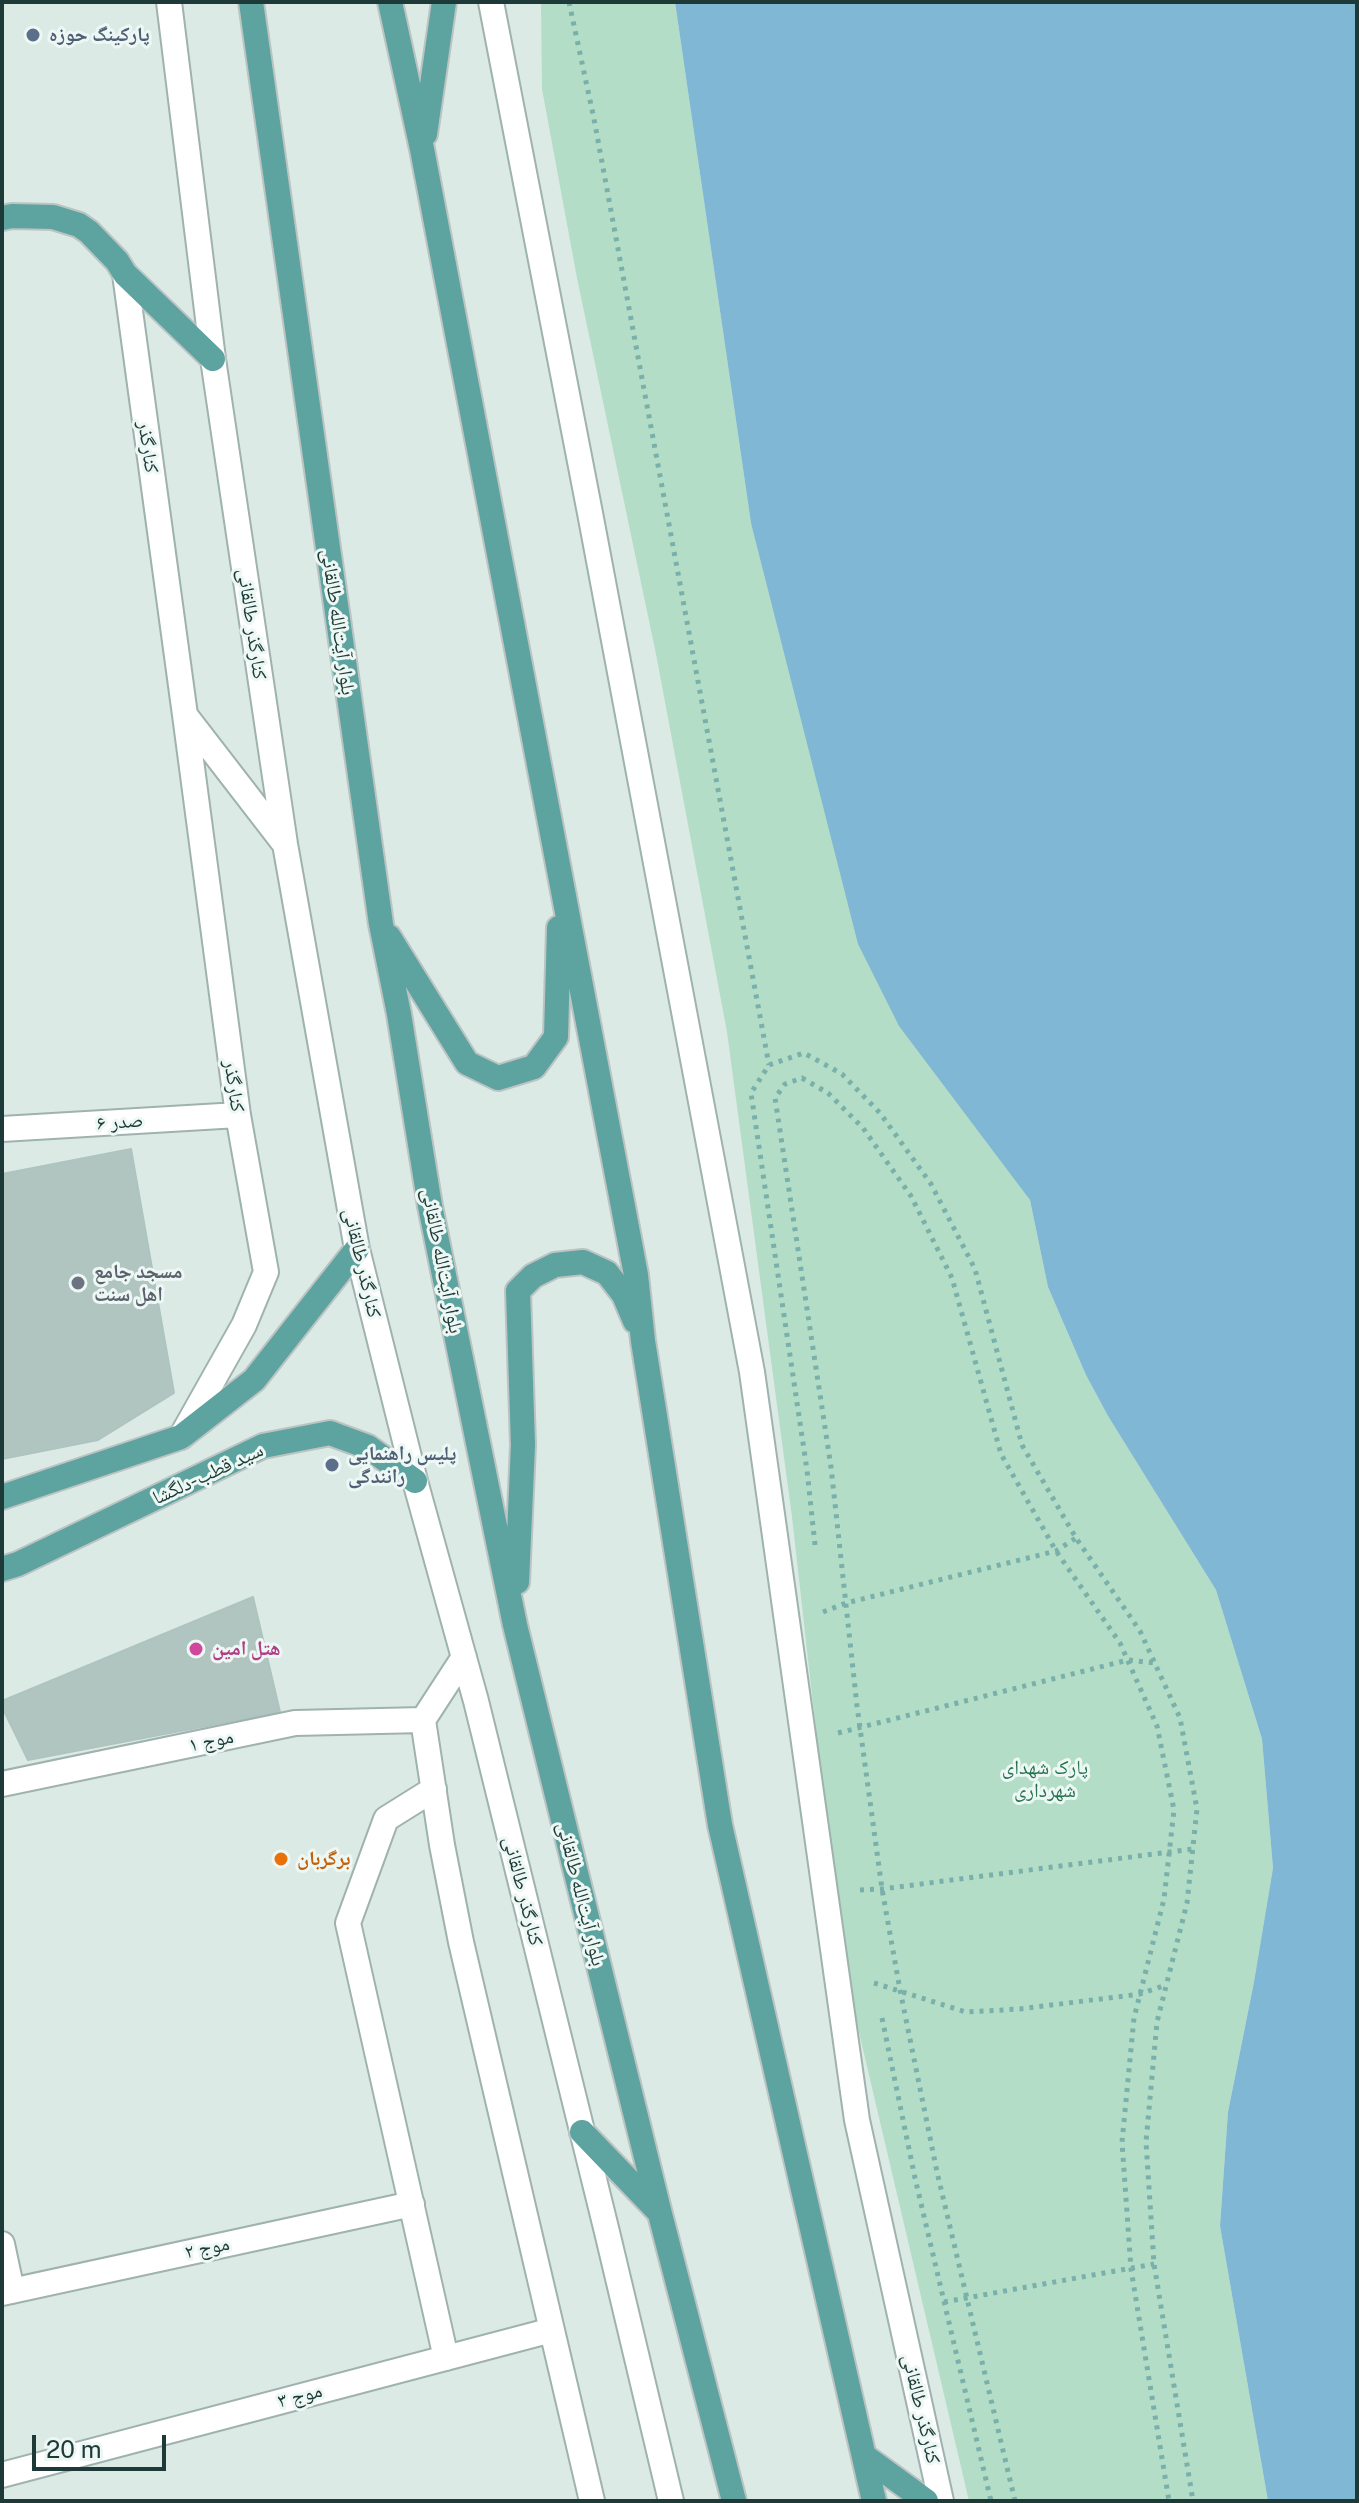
<!DOCTYPE html>
<meta charset="utf-8">
<style>
body{margin:0}
#map{position:relative;width:1359px;height:2503px;overflow:hidden;background:#dceae6;font-family:"Public Sans",sans-serif}
canvas{display:block}
.frame{position:absolute;inset:0;border:4px solid #1d3a38;pointer-events:none}
.scale{position:absolute;left:32px;top:2435px;width:134px;height:36px;box-sizing:border-box;border:4px solid #1d3a38;border-top:0;padding-left:10px;font-size:24px;line-height:28px;white-space:nowrap;color:#1d3a38;-webkit-text-stroke:6px #edf7f3;paint-order:stroke}
</style>
<div id="map">
<canvas width="1359" height="2503"></canvas>
<div class="frame"></div>
<div class="scale">20 m</div>
</div>
<script>
const c = document.querySelector('canvas').getContext('2d');
c.lineJoin = 'round';
function fillPath(path, color) {
  c.fillStyle = color;
  c.fill(path, 'evenodd');
}
function shape(rows) {
  const path = new Path2D();
  for (const r of rows) {
    path.moveTo(r[0], r[1]);
    for (let i = 2; i < r.length; i += 2) path.lineTo(r[i], r[i + 1]);
  }
  return path;
}
function stroke(path, color, width, dash) {
  c.strokeStyle = color;
  c.lineWidth = width;
  c.lineCap = dash ? 'butt' : 'round';
  c.setLineDash(dash || []);
  c.stroke(path);
}
function write(font, color, halo, rows, align = 'center') {
  c.font = font + ' "Public Sans","Noto Naskh Arabic",sans-serif';
  c.lineWidth = 6;
  c.setLineDash([]);
  c.textBaseline = 'middle';
  c.strokeStyle = halo;
  c.fillStyle = color;
  for (const [text, x, y, turn = 0] of rows) {
    c.save();
    c.translate(x, y);
    c.rotate((+turn || 0) * Math.PI / 180);
    c.textAlign = isNaN(turn) ? turn : align;
    if (halo) c.strokeText(text, 0, 0);
    c.fillText(text, 0, 0);
    c.restore();
  }
}
fillPath(shape([
 [541,2,675,2,751,523,994,1149,1030,1200,1048,1287,1086,1375,1108,1416,1216,1590,1262,1739,1273,1868,1254,1982,1228,2112,1220,2226,1268,2501,969,2501,850,1994,818,1748,792,1517,727,1032,656,654,577,278,542,89]
]), '#b3ddc7');
fillPath(shape([
 [675,2,1357,2,1357,2501,1268,2501,1220,2226,1228,2112,1254,1982,1273,1868,1262,1739,1216,1590,1108,1416,1086,1375,1048,1287,1030,1200,899,1026,858,944,751,523]
]), '#7fb7d4');
const building = shape([
 [131,1149,174,1393,98,1440,2,1459,2,1174,131,1149],
 [253,1597,280,1712,28,1760,2,1707,2,1701,253,1597]
]);
fillPath(building, '#b1c5c0');
stroke(building, '#aec4bf', 2);
const minor = shape([
 [169,2,213,359,285,844,357,1249,415,1481,476,1701,607,2232,671,2501],
 [491,2,590,513,752,1372,857,2120,941,2501],
 [125,274,185,715,283,842],
 [2,1129,238,1115],
 [181,1437,244,1325,266,1272,238,1115,185,715],
 [464,1657,423,1720,442,1845,461,1942,592,2501],
 [2,1784,295,1723,423,1720],
 [434,1789,386,1819,348,1923,446,2358],
 [2,2244,12,2291],
 [2,2293,412,2204],
 [2,2475,552,2330]
]);
const major = shape([
 [251,2,381,924,399,1014,430,1206,515,1625,660,2214,734,2501],
 [390,2,422,149,636,1275,643,1341,720,1825,874,2501],
 [425,134,444,2],
 [2,218,12,216,53,217,79,225,89,232,117,261,125,274,213,359],
 [389,937,467,1063,498,1078,534,1067,556,1037,559,928],
 [2,1497,181,1437,254,1380,357,1249],
 [2,1569,18,1564,263,1446,330,1433,368,1447,415,1481],
 [517,1582,523,1445,518,1291,533,1276,555,1265,583,1262,607,1273,624,1295,635,1321],
 [582,2132,658,2211],
 [864,2456,926,2501]
]);
stroke(minor, '#9fb2ae', 28);
stroke(major, '#bbc4c3', 28);
stroke(shape([
 [569,2,594,119,769,1065],
 [815,1545,807,1470,751,1093,769,1065,804,1053,842,1074,880,1113,931,1184,975,1269,1022,1445,1076,1538,1140,1631,1180,1718,1197,1809,1187,1903,1157,2022,1146,2142,1154,2264,1193,2501],
 [823,1612,846,1603,1056,1551,1076,1538],
 [838,1733,1128,1660,1155,1663],
 [860,1890,882,1889,1193,1849],
 [874,1983,966,2012,1020,2009,1140,1994,1166,1985],
 [882,2018,915,2178,991,2501],
 [944,2302,1154,2264],
 [1015,2501,937,2172,900,1990,882,1889,857,1706,831,1467,775,1098,785,1084,802,1078,828,1093,863,1128,911,1196,952,1278,1001,1454,1056,1551,1120,1643,1157,1726,1174,1810,1164,1899,1134,2018,1122,2142,1131,2269,1169,2501]
]), '#7ab0aa', 5, [4, 6]);
stroke(minor, '#fff', 24);
stroke(major, '#5da39f', 24);
for (const [x, y, r, color] of [
 [33,35,8,"#5c6f8a"],
 [78,1283,8,"#6b7280"],
 [332,1465,8,"#5c6f8a"],
 [196,1649,8,"#d1479c"],
 [281,1859,8,"#e8710a"]
]) {
  const dot = new Path2D();
  dot.arc(x, y, r, 0, 2 * Math.PI);
  c.fillStyle = color;
  c.fill(dot);
  stroke(dot, '#edf7f3', 3);
}
write('bold 20px', '#4e5e75', '#edf7f3', [
 ["پارکینگ حوزه",49,35],
 ["پلیس راهنمایی",348,1454],
 ["رانندگی",348,1477]
], 'left');
write('20px', '#1d3a38', '#edf7f3', [
 ["کنارگذر",148,447,82],
 ["بلوار آیت‌الله طالقانی",338,622,82],
 ["کنارگذر طالقانی",252,624,82],
 ["کنارگذر",234,1086,82],
 ["صدر ۶",120,1122,-4],
 ["بلوار آیت‌الله طالقانی",442,1261,79],
 ["کنارگذر طالقانی",362,1263,77],
 ["سید قطب-دلگشا",208,1474,-25],
 ["موج ۱",211,1741,-12],
 ["کنارگذر طالقانی",523,1891,76],
 ["بلوار آیت‌الله طالقانی",581,1894,76],
 ["موج ۲",207,2248,-12],
 ["موج ۳",300,2396,-15],
 ["کنارگذر طالقانی",921,2409,77]
]);
write('bold 20px', '#5b616d', '#edf7f3', [
 ["مسجد جامع",94,1272],
 ["اهل سنت",94,1295]
], 'left');
write('bold 20px', '#b23c85', '#edf7f3', [
 ["هتل امین",212,1649]
], 'left');
write('20px', '#257352', '#edf7f3', [
 ["پارک شهدای",1045,1768],
 ["شهرداری",1045,1791]
]);
write('bold 20px', '#c56008', '#edf7f3', [
 ["برگربان",297,1859]
], 'left');
</script>
